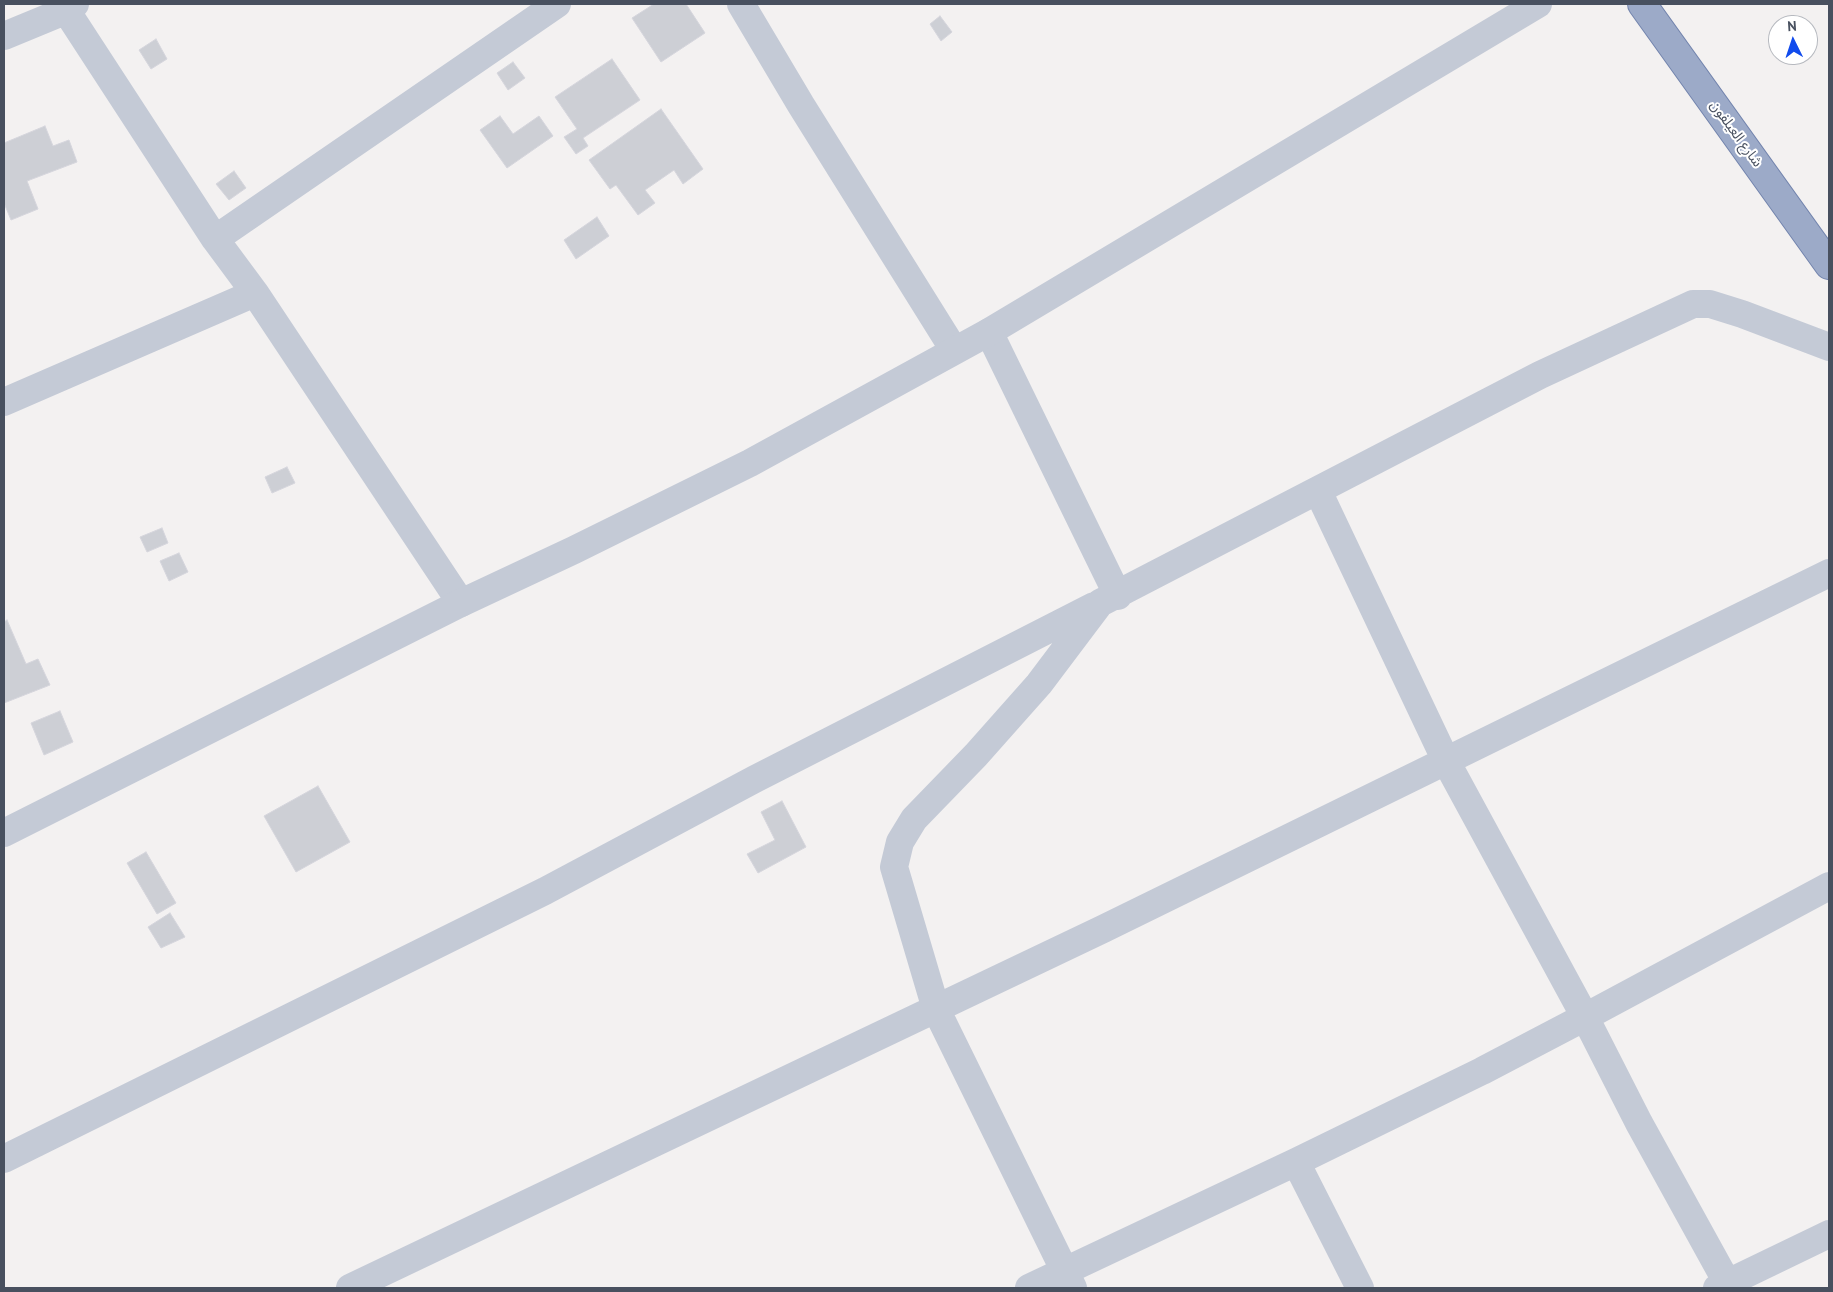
<!DOCTYPE html>
<meta charset="utf-8">
<style>
body{margin:0}
#map{position:relative;width:1833px;height:1292px;overflow:hidden;background:#f3f1f1;font-family:"PT Sans",sans-serif}
canvas{display:block}
.frame{position:absolute;inset:0;border:5px solid #48505f;pointer-events:none}
.north{position:absolute;left:1768px;top:15px;width:50px;height:50px;box-sizing:border-box;background:#fff;border:1px solid #b6b9bf;border-radius:50%;rotate:356deg;font-size:14px;font-weight:700;line-height:20px;text-align:center;color:#48505f}
.north::after{content:'';display:block;margin:auto;width:18px;height:22px;background:#114bed;clip-path:polygon(50% 0,100% 100%,50% 72%,0 100%)}
</style>
<div id="map">
<canvas width="1833" height="1292"></canvas>
<div class="frame"></div>
<div class="north">N</div>
</div>
<script>
const c = document.querySelector('canvas').getContext('2d');
c.lineJoin = 'round';
function fillPath(path, color) {
  c.fillStyle = color;
  c.fill(path, 'evenodd');
}
function shape(rows) {
  const path = new Path2D();
  for (const r of rows) {
    path.moveTo(r[0], r[1]);
    for (let i = 2; i < r.length; i += 2) path.lineTo(r[i], r[i + 1]);
  }
  return path;
}
function stroke(path, color, width, dash) {
  c.strokeStyle = color;
  c.lineWidth = width;
  c.lineCap = dash ? 'butt' : 'round';
  c.setLineDash(dash || []);
  c.stroke(path);
}
function write(font, color, halo, rows, align = 'center') {
  c.font = font + ' "PT Sans","Noto Sans Arabic",sans-serif';
  c.lineWidth = 4;
  c.setLineDash([]);
  c.textBaseline = 'middle';
  c.strokeStyle = halo;
  c.fillStyle = color;
  for (const [text, x, y, turn = 0] of rows) {
    c.save();
    c.translate(x, y);
    c.rotate((+turn || 0) * Math.PI / 180);
    c.textAlign = isNaN(turn) ? turn : align;
    if (halo) c.strokeText(text, 0, 0);
    c.fillText(text, 0, 0);
    c.restore();
  }
}
const building = shape([
 [654,4,686,4,705,33,661,62,632,18,654,4],
 [940,16,952,32,941,41,930,24,940,16],
 [156,39,167,59,151,69,139,50,156,39],
 [612,59,640,100,583,138,588,146,576,154,564,137,577,129,555,97,612,59],
 [513,62,525,78,508,90,497,73,513,62],
 [661,109,703,169,683,184,674,170,645,190,655,203,638,215,616,185,610,189,589,160,661,109],
 [500,116,513,134,539,116,553,136,507,168,480,130,500,116],
 [45,126,53,146,69,140,77,162,27,181,38,209,11,220,4,203,4,143,45,126],
 [234,171,246,188,229,200,216,184,234,171],
 [597,217,609,236,576,259,564,240,597,217],
 [287,467,295,483,272,493,265,477,287,467],
 [162,528,168,543,147,552,140,537,162,528],
 [179,553,188,572,169,581,160,561,179,553],
 [7,620,26,664,38,659,50,685,4,703,4,622,7,620],
 [60,711,73,742,44,755,31,723,60,711],
 [318,786,350,842,296,872,264,816,318,786],
 [782,801,806,847,758,873,747,854,775,840,761,812,782,801],
 [146,852,176,903,157,914,127,863,146,852],
 [170,913,185,937,161,948,148,927,170,913]
]);
fillPath(building, '#cdcfd5');
stroke(building, '#d5d5dc', 1);
const trunk = shape([
 [1642,4,1829,265]
]);
stroke(trunk, '#7284ad', 30);
stroke(shape([
 [62,4,215,239,255,293,461,603],
 [741,4,801,105,954,350],
 [4,36,67,10,75,4],
 [215,239,557,4],
 [989,332,1118,596],
 [4,402,255,293],
 [1318,491,1446,761,1585,1017,1829,886],
 [4,1159,545,891,755,779,1094,606],
 [1296,1162,1360,1288],
 [350,1288,1103,929,1829,573],
 [1029,1288,1296,1162,1482,1071,1585,1017,1639,1123,1730,1288],
 [1073,1288,936,1009,894,867,900,842,914,819,976,755,1039,684,1100,603,1540,375,1693,304,1710,304,1742,314,1829,347],
 [1717,1288,1829,1234]
]), '#c4cad6', 28);
stroke(shape([
 [4,833,461,603,574,550,750,463,989,332,1538,4]
]), '#c4cad6', 28);
stroke(trunk, '#9caac8', 28);
write('14px', '#48505f', '#fff', [
 ["شارع العيلفون",1736,134,54]
]);
</script>
